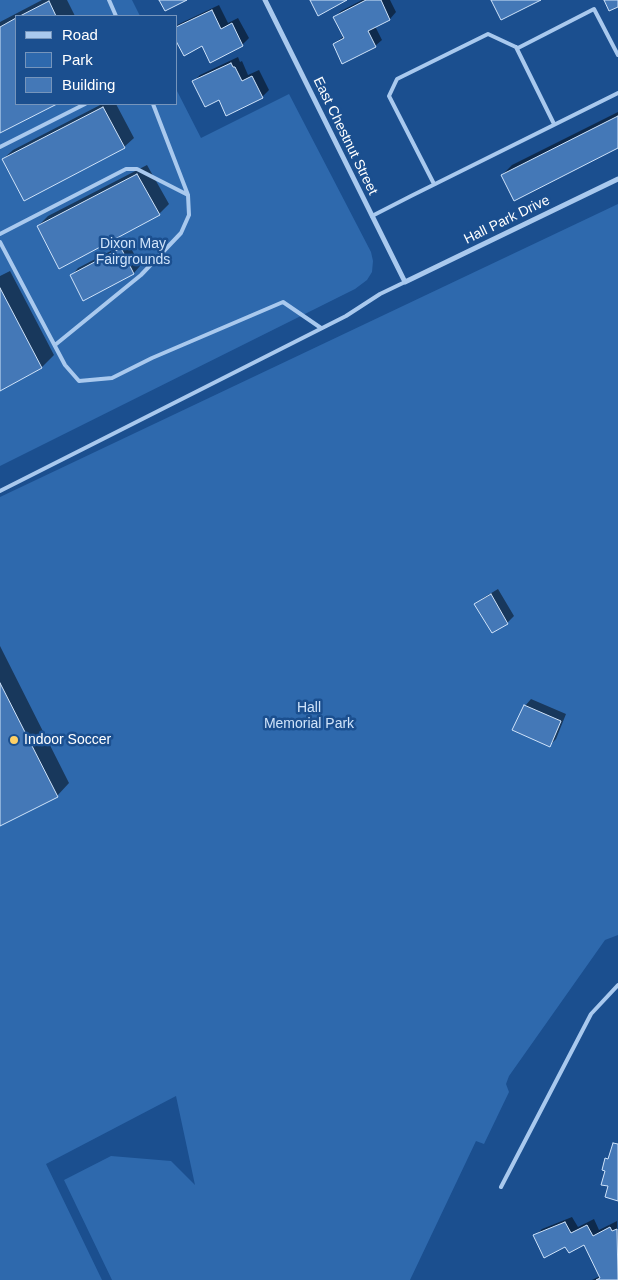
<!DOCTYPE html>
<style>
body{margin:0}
#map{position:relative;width:618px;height:1280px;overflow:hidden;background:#1b4f8f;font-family:Helvetica,sans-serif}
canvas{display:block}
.legend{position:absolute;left:15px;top:15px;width:162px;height:90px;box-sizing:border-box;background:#1b4f8f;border:1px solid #7695bc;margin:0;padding:6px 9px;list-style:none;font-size:15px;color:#fff}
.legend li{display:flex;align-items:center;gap:10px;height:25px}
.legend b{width:25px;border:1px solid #7695bc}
</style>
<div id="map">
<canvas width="618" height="1280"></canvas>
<ul class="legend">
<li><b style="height:6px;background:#a9c9ee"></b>Road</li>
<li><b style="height:14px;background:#2e69ad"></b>Park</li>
<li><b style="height:14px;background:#4478b7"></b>Building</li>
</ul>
</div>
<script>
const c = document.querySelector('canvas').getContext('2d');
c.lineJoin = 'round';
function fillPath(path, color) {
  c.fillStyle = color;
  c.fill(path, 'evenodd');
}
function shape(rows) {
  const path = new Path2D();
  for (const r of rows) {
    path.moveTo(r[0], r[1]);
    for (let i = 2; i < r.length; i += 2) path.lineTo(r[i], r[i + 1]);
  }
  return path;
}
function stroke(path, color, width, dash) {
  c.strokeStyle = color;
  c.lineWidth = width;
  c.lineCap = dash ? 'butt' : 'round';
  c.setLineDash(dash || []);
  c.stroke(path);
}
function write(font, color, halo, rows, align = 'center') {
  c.font = font + ' Helvetica,sans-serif';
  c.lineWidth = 5;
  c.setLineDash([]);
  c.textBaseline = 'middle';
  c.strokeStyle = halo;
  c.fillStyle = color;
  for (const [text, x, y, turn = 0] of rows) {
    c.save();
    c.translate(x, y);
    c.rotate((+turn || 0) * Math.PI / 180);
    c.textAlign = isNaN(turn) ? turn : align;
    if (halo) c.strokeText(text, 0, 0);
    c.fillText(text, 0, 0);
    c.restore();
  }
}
fillPath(shape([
 [0,0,132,0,140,16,16,16,16,104,176,104,176,89,201,138,289,94,371,252,373,261,372,272,367,280,355,289,0,466],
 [618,204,618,935,605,940,509,1076,506,1084,509,1092,484,1144,476,1141,410,1280,112,1280,64,1180,111,1156,171,1161,195,1185,176,1096,46,1164,102,1280,0,1280,0,497]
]), '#2e69ad');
fillPath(shape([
 [42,0,67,0,75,16,16,16,16,104,54,104,0,132,0,22],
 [362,0,390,0,396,12,390,19,375,26,382,40,375,46,334,44,344,36,335,17,341,11],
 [219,5,228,23,238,18,249,38,242,45,202,45,176,38,176,26,179,24],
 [238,57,240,62,242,61,248,75,259,70,269,90,262,97,220,99,194,81,200,75],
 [102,104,116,104,134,138,124,147,3,159,13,150],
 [618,112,618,147,502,175,512,165],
 [147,165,169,204,159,214,38,226,48,216],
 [128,242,140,266,134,273,84,299,72,275,78,268],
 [10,271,54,355,42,367,0,389,0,276],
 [498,589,514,616,507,623,492,632,476,604,483,598],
 [0,646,69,783,57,796,0,825],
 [531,699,566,714,556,739,550,745,525,706],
 [572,1217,578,1227,594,1219,599,1230,617,1221,618,1280,592,1280,600,1276,585,1244,566,1245,535,1236,542,1229]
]), '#0007');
const building = shape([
 [159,0,187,0,165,11,159,0],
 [310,0,347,0,318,16,310,0],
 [366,0,381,0,390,20,368,31,376,47,342,64,333,44,344,38,333,17,366,0],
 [491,0,541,0,501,20,491,0],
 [604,0,618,0,618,7,609,11,604,0],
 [49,1,56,16,20,16,49,1],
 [212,10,221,29,232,23,243,46,210,63,202,46,184,56,176,41,176,27,212,10],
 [16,18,16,104,57,104,0,133,0,27,16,18],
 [231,63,233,67,235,67,242,81,252,76,263,98,226,116,219,100,205,107,192,81,231,63],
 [103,107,125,148,24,201,2,159,103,107],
 [618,116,618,148,514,201,501,175,618,116],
 [137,174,160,215,59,269,37,226,137,174],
 [121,248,134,274,83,301,70,275,121,248],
 [0,288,42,368,0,391,0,288],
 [491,594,508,624,492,633,474,604,491,594],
 [0,683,58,797,0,826,0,683],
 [524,705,561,721,550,747,512,730,524,705],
 [613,1143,618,1144,618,1201,605,1197,608,1186,601,1185,605,1171,602,1170,605,1158,608,1159,613,1143],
 [565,1222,571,1233,587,1225,593,1236,610,1227,612,1231,617,1229,618,1280,596,1280,600,1278,584,1245,569,1253,565,1247,544,1258,533,1235,565,1222]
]);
fillPath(building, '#4478b7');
stroke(building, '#cfe3fa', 1);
stroke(shape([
 [109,0,116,16],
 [516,47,554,124],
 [0,147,85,104],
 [434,184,389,96,397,79,488,34,518,48,594,9,618,55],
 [372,216,411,196,618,93],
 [0,234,126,169,137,169,188,195],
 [0,242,65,365,79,381,112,378,152,358,283,302,321,328],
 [55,345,141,275,181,233,189,215,188,195,153,104],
 [0,491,346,316,380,294,405,282],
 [501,1187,591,1014,618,985]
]), '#a9c9ee', 4);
stroke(shape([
 [265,0,405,282,618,179]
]), '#a9c9ee', 5);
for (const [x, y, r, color] of [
 [14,740,5,"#ffd166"]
]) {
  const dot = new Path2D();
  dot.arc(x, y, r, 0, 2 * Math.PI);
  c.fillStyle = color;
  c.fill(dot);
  stroke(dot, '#1b4f8f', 2);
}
write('14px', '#fff', '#1b4f8f', [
 ["East Chestnut Street",345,136,64],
 ["Hall Park Drive",507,220,-26]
]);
write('14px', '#cfe3fa', '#1b4f8f', [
 ["Dixon May",133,244],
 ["Fairgrounds",133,260],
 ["Hall",309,708],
 ["Memorial Park",309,724]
]);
write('14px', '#fff', '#1b4f8f', [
 ["Indoor Soccer",24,740]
], 'left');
</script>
